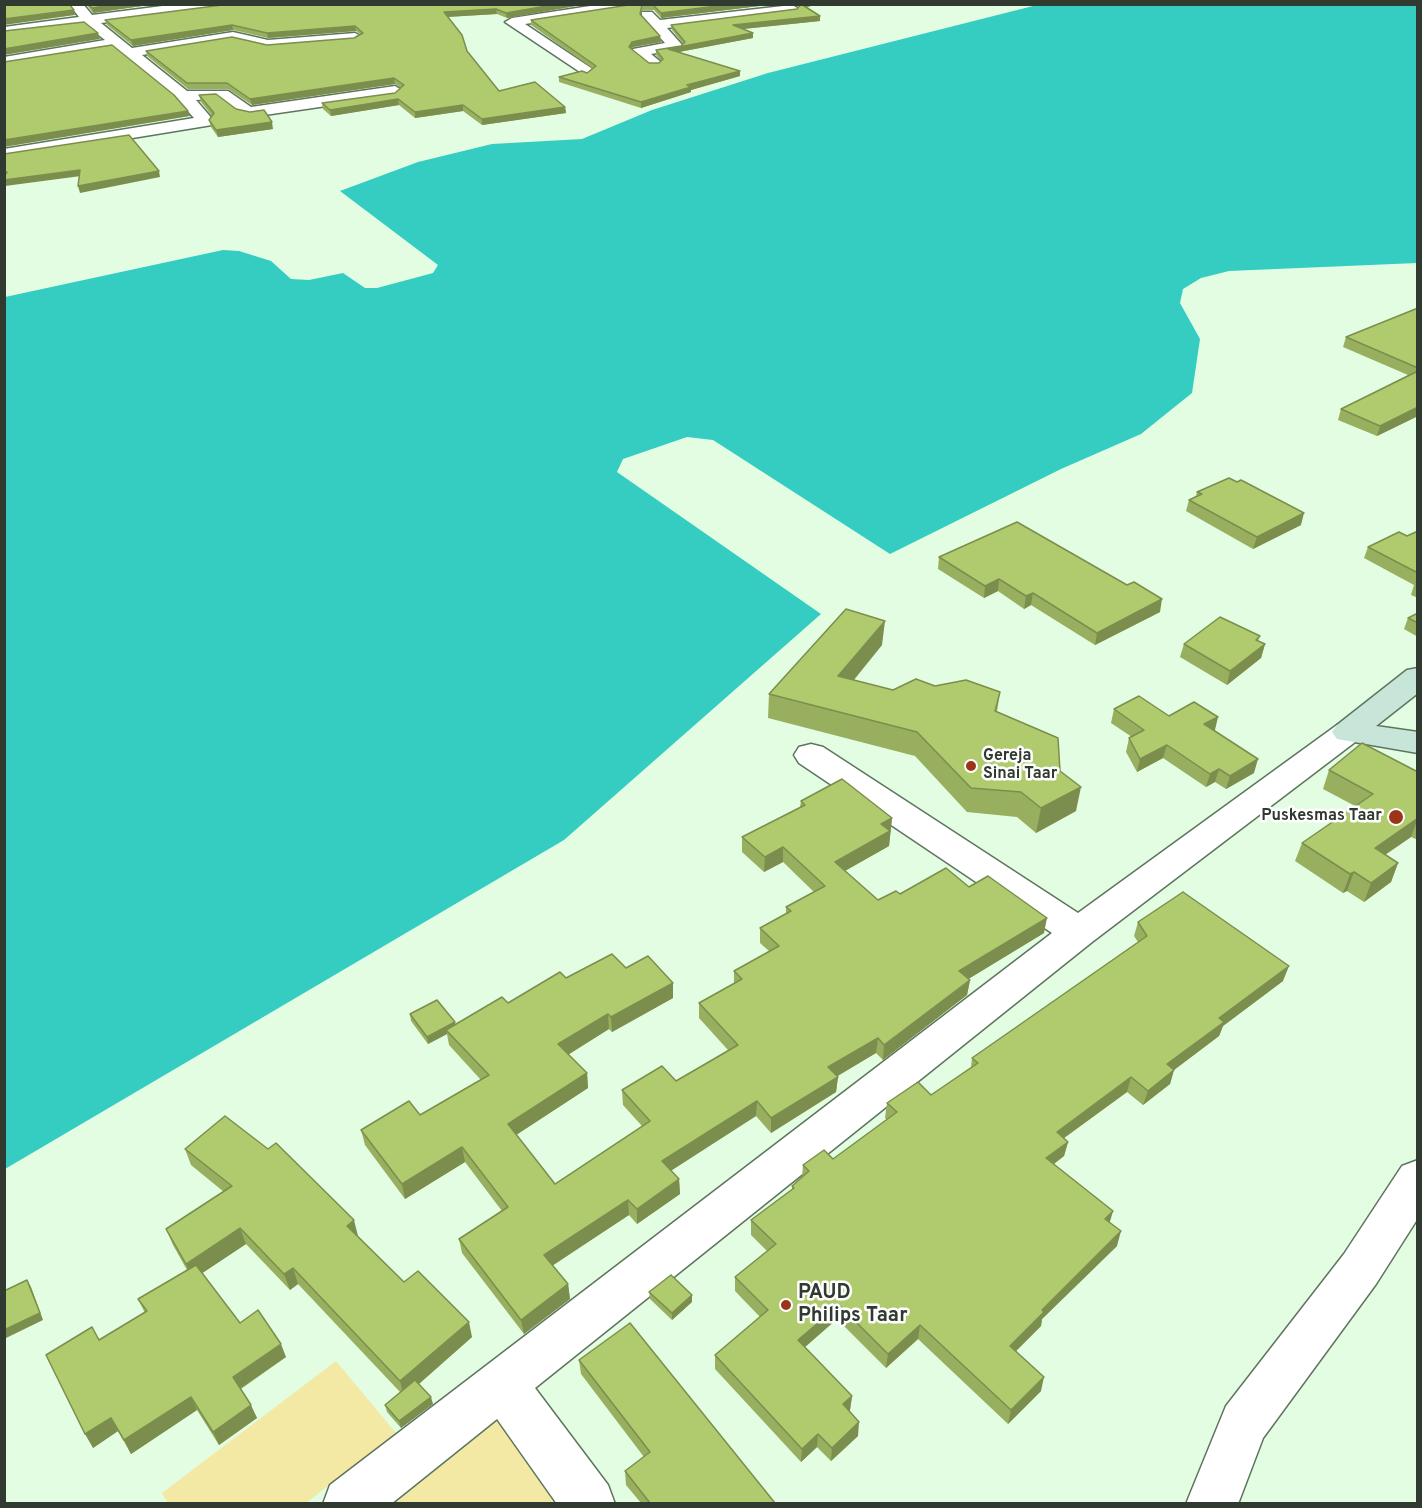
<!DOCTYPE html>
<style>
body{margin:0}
#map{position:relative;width:1422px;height:1508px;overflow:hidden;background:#e2fde2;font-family:Overpass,sans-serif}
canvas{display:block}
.frame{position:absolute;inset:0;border:6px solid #303a30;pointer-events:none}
</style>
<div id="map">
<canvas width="1422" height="1508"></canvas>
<div class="frame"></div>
</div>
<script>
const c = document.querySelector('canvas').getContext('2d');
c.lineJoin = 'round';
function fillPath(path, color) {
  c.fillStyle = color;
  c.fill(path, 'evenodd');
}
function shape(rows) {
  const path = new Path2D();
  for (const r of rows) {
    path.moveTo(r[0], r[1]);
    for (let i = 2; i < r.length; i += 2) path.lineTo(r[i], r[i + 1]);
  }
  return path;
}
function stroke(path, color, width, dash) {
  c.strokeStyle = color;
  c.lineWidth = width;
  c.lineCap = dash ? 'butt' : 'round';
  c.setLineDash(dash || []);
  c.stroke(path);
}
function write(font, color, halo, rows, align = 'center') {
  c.font = font + ' Overpass,sans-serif';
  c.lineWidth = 5;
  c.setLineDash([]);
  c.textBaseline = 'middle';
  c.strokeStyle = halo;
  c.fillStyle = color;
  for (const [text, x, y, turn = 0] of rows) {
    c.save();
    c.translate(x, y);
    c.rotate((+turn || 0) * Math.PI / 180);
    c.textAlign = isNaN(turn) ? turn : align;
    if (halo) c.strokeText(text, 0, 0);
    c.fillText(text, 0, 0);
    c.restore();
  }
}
fillPath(shape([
 [336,1361,396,1433,306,1503,168,1503,162,1493],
 [496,1411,565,1504,376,1504]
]), '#f3e9a5');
fillPath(shape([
 [1037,5,1417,5,1417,263,1229,271,1201,278,1183,289,1180,303,1200,339,1192,393,1141,434,1061,469,890,554,713,440,687,437,623,459,617,472,821,614,564,840,5,1169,5,297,223,250,239,251,271,261,291,279,309,280,343,273,365,288,377,288,433,273,438,265,340,191,418,162,492,144,582,139,652,110,768,73]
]), '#35cdc2');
const street = shape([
 [69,4,83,4,92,15,178,4,236,4,230,8,101,23,132,48,233,32,268,40,355,33,362,37,355,41,268,48,233,40,142,55,187,91,228,91,251,107,395,86,403,91,395,96,251,117,238,114,218,99,196,100,214,121,212,125,4,159,4,149,194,118,177,99,114,48,4,66,4,57,105,40,86,25,4,35,4,27,79,17,69,4],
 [603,4,640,4,634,8,525,24,591,68,594,71,591,74,586,76,505,22,512,18,603,4],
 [792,5,799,9,797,12,667,28,683,46,681,49,651,54,662,63,659,66,649,66,631,52,633,49,665,43,642,18,642,12,652,12,660,20,792,5],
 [1348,722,1359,725,1364,732,1359,739,1092,942,535,1388,608,1485,615,1504,557,1504,497,1419,391,1504,323,1504,330,1485,1052,933,799,763,794,755,799,747,811,744,823,747,1078,913,1337,725,1348,722],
 [1418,1160,1418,1218,1376,1284,1263,1438,1238,1504,1186,1504,1226,1406,1344,1254,1402,1166,1418,1160]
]);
const secondary = shape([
 [1418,668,1418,693,1376,726,1418,732,1418,753,1337,739,1332,732,1337,725,1407,670,1418,668]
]);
stroke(street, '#5e755d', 3);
stroke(secondary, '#5e755d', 3);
fillPath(street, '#fff');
fillPath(secondary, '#c8e5da');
fillPath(shape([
 [86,4,156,4,93,13],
 [587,4,507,18,497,14,448,17,467,51,499,91,565,107,566,113,482,125,463,111,415,118,399,105,331,116,323,109,322,103,395,93,401,88,395,84,252,105,228,89,188,89,147,56,146,51,267,45,354,38,360,34,356,31,268,38,233,30,133,46,107,25,105,20,229,5],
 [776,4,661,18,654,10,642,10,641,15,660,36,661,42,633,47,631,49,649,63,659,63,661,61,656,55,656,50,681,46,683,44,672,30,671,25,797,9,799,7,795,4,821,4,806,7,820,21,743,29,753,33,753,38,679,52,740,76,691,90,691,92,641,108,559,82,559,77,587,73,592,68,531,25,531,20,634,5],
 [199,95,236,109,273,129,218,137,211,127,209,120,212,116,201,102],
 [1418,308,1418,416,1377,436,1338,420,1341,409,1408,375,1343,347,1346,337],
 [1197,492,1301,525,1253,549,1186,511,1189,500,1196,496],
 [1418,531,1418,598,1411,595,1414,585,1364,558,1368,547,1407,536],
 [939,557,1160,612,1095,645,1031,605,1024,609,998,591,984,598,938,569],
 [1418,613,1418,637,1404,629,1408,618],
 [1260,636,1258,641,1265,644,1261,658,1227,685,1180,657,1184,644],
 [882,645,854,680,893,690,935,686,1000,692,997,712,1060,771,1076,811,1036,833,1017,817,967,812,915,756,768,718,769,694],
 [1114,709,1169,716,1215,730,1214,731,1254,773,1226,789,1215,782,1206,787,1163,758,1137,772,1126,752,1129,738,1132,737,1111,723],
 [1329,770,1418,772,1418,840,1411,837,1385,855,1398,863,1391,882,1364,902,1347,891,1343,893,1295,861,1302,843,1355,806,1323,789],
 [801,801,892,818,889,846,845,871,878,900,900,894,969,887,1044,933,968,979,970,980,967,995,883,1060,876,1053,837,1076,838,1077,836,1092,771,1133,756,1116,671,1170,679,1179,680,1194,637,1224,629,1215,552,1265,568,1284,570,1299,524,1334,462,1253,459,1239,502,1211,465,1162,405,1199,365,1145,361,1130,420,1115,481,1080,449,1045,447,1034,428,1044,411,1021,410,1014,455,1025,566,978,626,968,673,998,612,1032,609,1029,568,1054,587,1073,588,1088,516,1135,555,1184,642,1126,623,1105,622,1090,676,1081,728,1050,699,1018,699,1003,734,984,734,971,769,951,760,943,760,928,786,914,786,907,814,892,783,862,764,872,742,852,742,837,800,807],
 [1138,922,1283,981,1223,1026,1219,1036,1174,1070,1170,1084,1143,1105,1127,1092,1064,1138,1068,1142,1064,1156,1054,1164,1113,1211,1109,1222,1117,1246,1042,1319,1041,1326,1016,1351,1041,1391,1008,1424,918,1339,886,1368,837,1319,805,1347,852,1396,850,1410,849,1411,858,1436,831,1461,817,1447,801,1462,715,1369,715,1355,760,1317,735,1291,735,1277,767,1251,751,1235,751,1220,792,1190,792,1186,802,1177,803,1165,833,1159,887,1120,885,1118,887,1103,931,1095,971,1067,972,1058,1138,942,1134,936],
 [185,1149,358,1236,404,1282,472,1337,419,1384,433,1404,401,1428,387,1412,385,1405,400,1392,298,1284,290,1290,246,1244,202,1273,240,1323,286,1357,241,1389,257,1418,219,1445,197,1410,131,1454,118,1431,93,1448,99,1340,145,1313,138,1299,187,1270,173,1245,166,1229,224,1192,191,1165],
 [649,1292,692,1302,672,1320,650,1299],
 [579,1360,775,1503,641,1503,626,1485,625,1471,644,1457,581,1374]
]), '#97af5f');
fillPath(shape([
 [116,4,156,4,93,13,92,8],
 [558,4,587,4,507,18,506,13],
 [733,4,776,4,661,18,661,13],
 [801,4,821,4,801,8],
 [496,9,497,14,445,17,444,12],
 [74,10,75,15,4,25,4,19],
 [820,16,820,21,733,30,733,25],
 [232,25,233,30,133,46,131,40],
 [355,26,356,31,268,38,267,33],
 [98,33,100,39,4,55,4,49],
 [753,33,753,38,668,54,668,49],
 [660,36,661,42,633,47,629,52,629,47,632,42],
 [740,71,740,76,691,90,691,92,641,108,641,102,687,85],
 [394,78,395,84,252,105,250,99],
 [398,99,399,105,331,116,330,110],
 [463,105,463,111,415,118,415,112],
 [565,107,566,113,482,125,482,119],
 [188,111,190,116,4,147,4,140],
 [272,122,273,129,218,137,216,130],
 [80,170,81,176,5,186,4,185,4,180],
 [159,171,160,177,80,193,78,186],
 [1418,407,1418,416,1377,436,1380,426],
 [1304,513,1301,525,1253,549,1257,537],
 [999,579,998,591,984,598,985,586],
 [1033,593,1031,605,1024,609,1026,596],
 [1162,599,1160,612,1095,645,1097,633],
 [885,621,882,645,837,700,838,676],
 [1265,644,1261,658,1227,685,1230,671],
 [1218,717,1215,730,1201,738,1204,724],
 [1167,745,1163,758,1137,772,1140,759],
 [1258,759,1254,773,1226,789,1230,776],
 [1219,769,1215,782,1206,787,1210,774],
 [1081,787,1076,811,1036,833,1041,808],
 [892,818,889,846,834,877,835,862,881,824],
 [1418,818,1411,837,1367,867,1375,848],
 [783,847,783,862,764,872,765,857],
 [1398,863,1391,882,1364,902,1371,883],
 [1354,872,1347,891,1343,893,1350,874],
 [1047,918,1044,933,957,986,959,971],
 [1289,966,1283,981,1223,1026,1219,1036,1174,1070,1170,1084,1143,1105,1148,1091,1167,1064,1219,1018],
 [970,980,967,995,883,1060,884,1045],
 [673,983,673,998,612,1032,611,1017],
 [608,1014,609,1029,560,1060,558,1044],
 [455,1022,456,1030,446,1030,447,1034,428,1044,427,1037],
 [878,1038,876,1053,826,1083,828,1067],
 [587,1073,588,1088,510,1139,508,1124],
 [838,1077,836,1092,771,1133,771,1118],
 [1131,1077,1127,1092,1053,1146,1057,1132],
 [757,1101,756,1116,663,1176,662,1161],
 [1068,1142,1064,1156,1043,1172,1046,1158],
 [462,1147,465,1162,405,1199,402,1184],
 [679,1179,680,1194,637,1224,637,1209],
 [628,1200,629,1215,546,1270,544,1255],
 [1113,1211,1109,1225,1105,1219],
 [354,1220,358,1236,351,1242,347,1226],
 [240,1228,246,1244,192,1280,186,1264],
 [1121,1231,1117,1246,1042,1319,1041,1326,1007,1360,1010,1346,1042,1310],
 [293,1268,298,1284,290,1290,284,1274],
 [27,1280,31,1287,43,1320,4,1339,4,1330],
 [568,1284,570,1299,524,1334,521,1320],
 [692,1295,692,1302,672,1320,672,1313],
 [839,1305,837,1319,797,1354,798,1340],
 [469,1322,472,1337,404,1397,400,1381],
 [920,1325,918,1339,886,1368,888,1354],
 [281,1344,286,1357,238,1390,233,1377],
 [1044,1377,1041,1391,1008,1424,1011,1410],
 [852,1396,850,1410,841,1418,843,1404],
 [191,1397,197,1410,131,1454,124,1440],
 [431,1397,433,1404,401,1428,399,1421],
 [251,1405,257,1418,219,1445,213,1432],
 [111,1418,118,1431,93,1448,85,1434],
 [859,1422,858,1436,831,1461,832,1448],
 [818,1434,817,1447,801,1462,802,1449]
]), '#7b8e4d');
const building = shape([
 [4,4,69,4,74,10,4,19,4,4],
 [89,4,116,4,92,8,89,4],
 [230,4,558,4,506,13,496,9,444,12,462,35,467,51,499,91,535,82,565,107,482,119,463,105,415,112,398,99,330,110,322,103,395,93,404,85,394,78,250,99,227,83,187,83,146,51,232,37,267,45,354,38,363,33,355,26,267,33,232,25,131,40,105,20,230,4],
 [635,4,733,4,661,13,653,5,642,5,640,14,660,36,632,42,629,47,649,63,659,63,663,59,656,50,681,46,685,42,671,25,797,9,801,4,820,16,733,25,753,33,668,49,740,71,687,85,691,87,641,102,559,77,582,71,587,73,596,66,531,20,635,4],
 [84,22,98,33,4,49,4,31,84,22],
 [112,45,174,95,188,111,4,140,4,62,112,45],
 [216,94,236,109,250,112,264,110,272,122,216,130,209,120,214,113,199,95,216,94],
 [129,135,159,171,78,186,80,170,4,180,4,177,7,172,4,172,4,154,129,135],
 [1418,308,1418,368,1346,337,1418,308],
 [1418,371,1418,407,1380,426,1341,409,1418,371],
 [1229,478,1237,482,1241,480,1304,513,1257,537,1189,500,1202,494,1197,492,1229,478],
 [1017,522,1127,585,1134,582,1162,599,1097,633,1033,593,1026,596,999,579,985,586,939,557,1017,522],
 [1418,531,1418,573,1368,547,1399,532,1407,536,1418,531],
 [846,609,885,621,838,676,893,690,916,679,935,686,966,680,1000,692,995,711,1058,738,1060,771,1081,787,1041,808,1021,792,971,788,917,732,769,694,846,609],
 [1418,613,1418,623,1408,618,1418,613],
 [1220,617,1260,636,1256,640,1265,644,1230,671,1184,644,1220,617],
 [1139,696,1169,716,1194,702,1218,717,1204,724,1258,759,1230,776,1219,769,1210,774,1167,745,1140,759,1129,738,1144,730,1114,709,1139,696],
 [1362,743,1418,772,1418,818,1375,848,1398,863,1371,883,1354,872,1350,874,1302,843,1373,794,1329,770,1362,743],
 [842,779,892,818,881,824,890,831,835,862,878,900,896,891,900,894,946,868,969,887,988,876,1047,918,959,971,970,980,884,1045,878,1038,828,1067,838,1077,771,1118,757,1101,662,1161,679,1179,637,1209,628,1200,544,1255,568,1284,521,1320,459,1239,508,1207,462,1147,402,1184,361,1130,409,1101,420,1115,489,1075,446,1030,502,997,508,1003,560,972,566,978,612,954,626,968,648,956,673,983,611,1017,608,1014,558,1044,587,1073,508,1124,555,1184,650,1121,622,1090,662,1066,676,1081,738,1045,699,1003,742,979,734,971,779,946,760,928,791,911,786,907,825,886,783,847,765,857,742,837,805,805,801,801,842,779],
 [1183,892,1289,966,1219,1018,1224,1022,1167,1064,1174,1070,1148,1091,1131,1077,1057,1132,1068,1142,1046,1158,1113,1211,1105,1219,1121,1231,1042,1310,1044,1312,1010,1346,1044,1377,1011,1410,920,1325,888,1354,839,1305,798,1340,852,1396,843,1404,859,1422,832,1448,818,1434,802,1449,715,1355,768,1310,735,1277,776,1244,751,1220,794,1188,792,1186,809,1171,803,1165,824,1150,833,1159,897,1112,887,1103,918,1082,931,1095,978,1063,972,1058,1147,936,1138,922,1183,892],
 [437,1000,455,1022,427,1037,410,1014,437,1000],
 [225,1116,268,1149,276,1143,354,1220,347,1226,404,1282,418,1271,469,1322,400,1381,293,1268,284,1274,240,1228,186,1264,166,1229,232,1186,185,1149,225,1116],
 [196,1265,240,1323,258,1310,281,1344,233,1377,251,1405,213,1432,191,1397,124,1440,111,1418,85,1434,46,1355,92,1327,99,1340,147,1311,138,1299,196,1265],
 [671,1275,692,1295,672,1313,649,1292,671,1275],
 [27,1280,40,1313,4,1330,4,1291,27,1280],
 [630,1323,775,1503,650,1503,625,1471,650,1452,579,1360,630,1323],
 [415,1380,431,1397,399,1421,385,1405,415,1380]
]);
fillPath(building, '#b0cb6e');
stroke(building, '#7b8e4d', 1.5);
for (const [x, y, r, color] of [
 [971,766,6,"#9c341a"],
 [1396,817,8,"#9c341a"],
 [786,1305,6,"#9c341a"]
]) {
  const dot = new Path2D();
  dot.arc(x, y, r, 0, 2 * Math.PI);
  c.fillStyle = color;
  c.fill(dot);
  stroke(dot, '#fff', 2);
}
write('bold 16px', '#303a30', '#fff', [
 ["Gereja",983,757],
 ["Sinai Taar",983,775],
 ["Puskesmas Taar",1382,817,"right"]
], 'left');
write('bold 20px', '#303a30', '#fff', [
 ["PAUD",798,1294],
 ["Philips Taar",798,1317]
], 'left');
</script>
